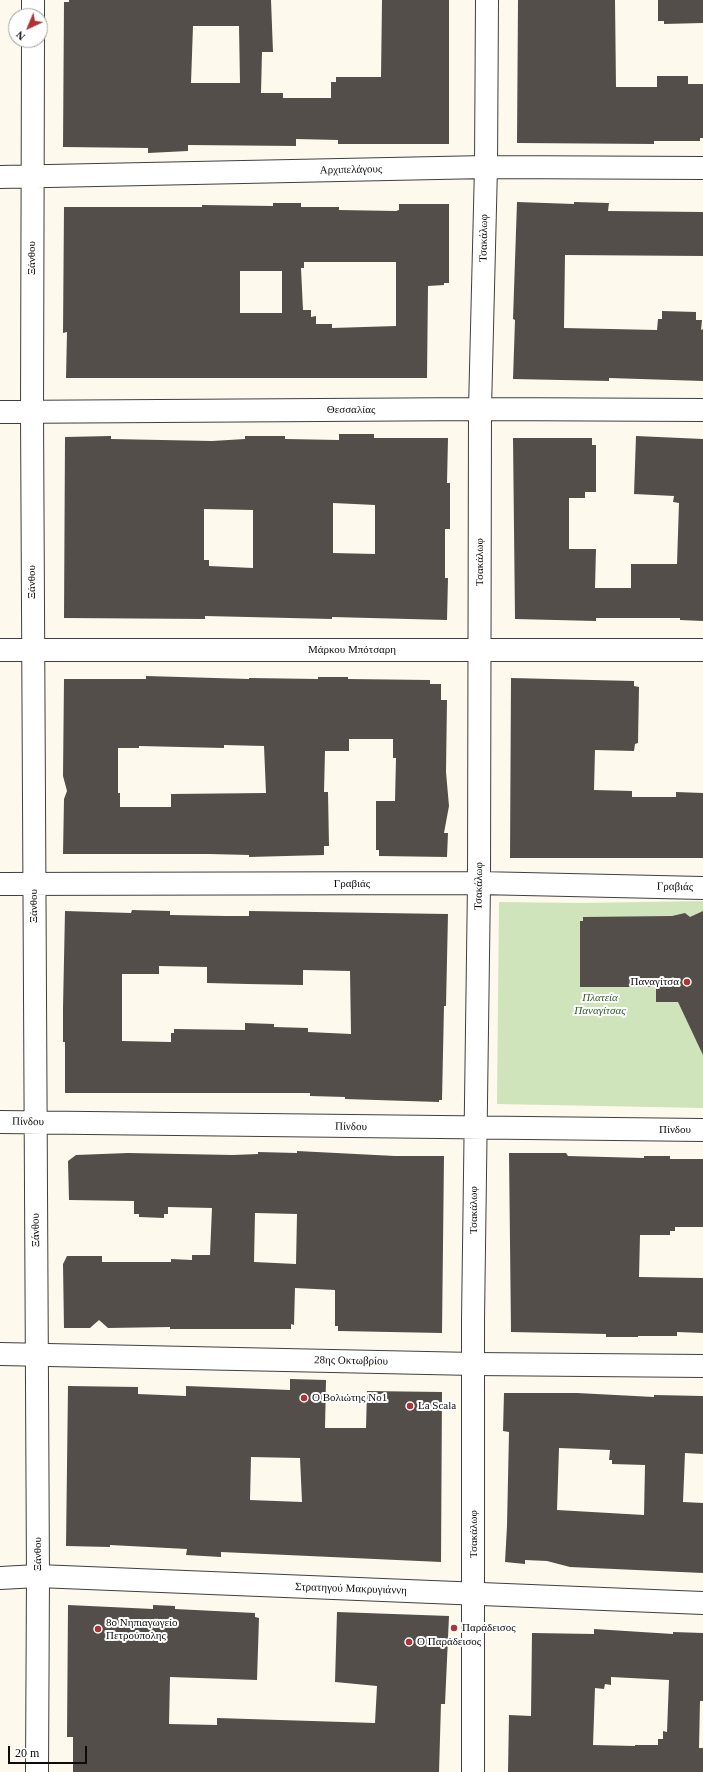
<!DOCTYPE html>
<meta charset="utf-8">
<style>
body{margin:0}
#map{position:relative;width:703px;height:1772px;overflow:hidden;background:#fdfaed;font-family:Georgia,serif}
canvas{display:block}
.north{position:absolute;left:8px;top:8px;width:40px;height:40px;box-sizing:border-box;background:#fff;border:1px solid #9e9e9e;border-radius:50%;rotate:224deg;font-size:11px;font-weight:700;line-height:16px;text-align:center;color:#0c0c0c}
.north::after{content:'';display:block;margin:auto;width:14px;height:18px;background:#ac3436;clip-path:polygon(50% 0,100% 100%,50% 72%,0 100%)}
.scale{position:absolute;left:8px;top:1746px;width:79px;height:18px;box-sizing:border-box;border:2px solid #0c0c0c;border-top:0;padding-left:5px;font-size:12px;line-height:14px;white-space:nowrap;color:#0c0c0c;-webkit-text-stroke:3px #fff;paint-order:stroke}
</style>
<div id="map">
<canvas width="703" height="1772"></canvas>
<div class="north">N</div>
<div class="scale">20 m</div>
</div>
<script>
const c = document.querySelector('canvas').getContext('2d');
c.lineJoin = 'round';
function fillPath(path, color) {
  c.fillStyle = color;
  c.fill(path, 'evenodd');
}
function shape(rows) {
  const path = new Path2D();
  for (const r of rows) {
    path.moveTo(r[0], r[1]);
    for (let i = 2; i < r.length; i += 2) path.lineTo(r[i], r[i + 1]);
  }
  return path;
}
function stroke(path, color, width, dash) {
  c.strokeStyle = color;
  c.lineWidth = width;
  c.lineCap = dash ? 'butt' : 'round';
  c.setLineDash(dash || []);
  c.stroke(path);
}
function write(font, color, halo, rows, align = 'center') {
  c.font = font + ' Georgia,serif';
  c.lineWidth = 4;
  c.setLineDash([]);
  c.textBaseline = 'middle';
  c.strokeStyle = halo;
  c.fillStyle = color;
  for (const [text, x, y, turn = 0] of rows) {
    c.save();
    c.translate(x, y);
    c.rotate((+turn || 0) * Math.PI / 180);
    c.textAlign = isNaN(turn) ? turn : align;
    if (halo) c.strokeText(text, 0, 0);
    c.fillText(text, 0, 0);
    c.restore();
  }
}
fillPath(shape([
 [703,901,703,1108,497,1104,499,902,581,903]
]), '#cfe4bb');
fillPath(shape([
 [69,0,271,0,273,52,262,52,261,93,283,93,283,98,331,98,331,82,336,82,336,77,381,77,382,0,449,0,449,144,338,144,338,140,296,139,296,146,188,145,188,151,148,153,148,148,63,147,64,2,69,2],
 [193,26,239,26,240,83,191,83],
 [518,0,615,0,616,87,657,87,657,76,688,76,688,84,703,84,703,138,700,138,700,141,654,141,654,144,517,143],
 [658,0,703,0,703,23,664,24,664,21,658,21],
 [517,202,574,204,574,202,609,203,608,211,703,212,703,256,565,255,564,328,657,330,658,319,662,319,662,311,696,312,696,320,702,320,701,330,703,329,703,381,609,378,609,381,513,379,515,320,513,319],
 [273,203,301,203,301,207,339,207,339,210,396,211,399,210,399,204,449,204,449,283,444,283,444,285,428,286,427,378,66,378,67,332,63,333,64,207,202,207,202,205,273,206],
 [304,262,396,262,396,326,332,328,332,324,316,324,316,316,311,317,311,310,303,310,301,268,304,268],
 [240,271,282,271,282,313,240,313],
 [339,434,374,434,374,438,448,438,447,483,450,483,450,529,445,529,445,578,448,578,447,620,332,617,332,619,205,616,205,619,64,618,65,437,111,436,111,439,212,441,245,439,245,436,285,436,285,439,339,440],
 [333,503,375,505,375,554,333,553],
 [204,509,253,510,253,568,209,566,209,560,204,560],
 [636,436,703,439,703,621,680,620,680,618,596,618,596,621,515,619,513,438,592,438,592,445,596,445,596,492,585,492,585,498,569,498,569,549,596,549,595,588,631,588,631,564,677,564,679,503,673,502,674,496,634,494],
 [146,676,249,679,249,678,318,679,318,677,348,677,348,679,430,680,430,684,441,684,441,700,447,700,446,772,449,806,444,833,448,833,447,857,379,856,379,850,376,850,376,801,395,801,396,758,393,758,393,739,349,739,349,751,325,751,324,792,328,792,329,846,324,846,324,855,249,857,249,855,209,854,63,854,64,799,67,791,63,776,64,679,146,679],
 [224,745,264,746,266,793,171,794,171,807,120,807,120,793,118,793,118,748,139,748,139,746,224,748],
 [511,678,634,681,634,686,639,687,638,743,635,744,634,751,595,750,594,790,632,791,632,797,676,797,676,792,703,793,703,858,510,858],
 [132,910,170,911,170,915,226,916,249,916,249,911,448,914,446,1006,444,1006,442,1100,439,1100,439,1102,345,1099,345,1097,310,1096,310,1093,65,1093,65,1042,63,1042,63,1008,65,911,131,913],
 [159,966,207,967,207,983,247,984,303,985,303,970,350,971,351,1034,308,1032,308,1028,274,1027,274,1024,245,1023,245,1030,174,1029,174,1033,171,1033,171,1042,122,1041,122,974,159,974],
 [703,911,703,1055,678,1002,656,1002,656,987,580,987,580,921,583,921,583,917,672,916,685,913,690,917],
 [297,1151,395,1156,444,1156,442,1333,338,1331,338,1326,335,1326,335,1290,295,1288,294,1325,291,1324,291,1329,170,1329,170,1327,108,1328,99,1320,90,1328,64,1328,63,1264,67,1256,102,1256,102,1262,171,1262,171,1259,192,1260,192,1255,210,1255,212,1208,168,1207,168,1214,164,1214,164,1218,139,1217,139,1214,134,1214,134,1201,69,1200,68,1161,76,1155,128,1153,233,1155,258,1154,258,1152,297,1153],
 [255,1213,297,1214,296,1264,254,1262],
 [509,1153,566,1153,568,1156,644,1158,644,1156,670,1156,670,1159,703,1159,703,1227,675,1227,675,1231,670,1231,670,1235,640,1235,639,1277,703,1278,703,1333,677,1332,677,1336,638,1336,638,1337,606,1337,606,1334,511,1332],
 [290,1379,326,1380,325,1428,366,1428,367,1391,442,1392,441,1562,221,1552,221,1557,186,1555,187,1549,110,1545,110,1547,66,1546,68,1386,138,1387,138,1394,186,1396,186,1386,290,1390],
 [251,1457,300,1458,302,1502,250,1500],
 [504,1393,577,1393,654,1397,654,1395,703,1396,703,1454,685,1453,683,1502,703,1503,703,1573,570,1567,547,1561,525,1560,525,1564,505,1562,507,1526,509,1432,503,1431],
 [559,1448,610,1450,609,1460,612,1460,612,1464,645,1465,644,1515,557,1510],
 [68,1605,153,1609,153,1605,175,1606,175,1609,255,1613,255,1617,259,1618,257,1680,170,1677,169,1724,217,1725,217,1718,375,1723,377,1686,335,1682,337,1612,449,1616,445,1704,441,1704,439,1772,73,1772,73,1737,67,1737],
 [594,1629,673,1634,673,1632,703,1633,703,1701,700,1701,699,1748,703,1748,703,1772,508,1772,509,1715,531,1716,532,1633,594,1634],
 [611,1677,669,1680,667,1732,663,1731,663,1739,658,1739,658,1745,635,1745,635,1746,593,1745,595,1688,604,1689,605,1684,611,1685]
]), '#544e4a');
const minor = shape([
 [33,16,33,0],
 [33,40,32,412,38,1576,37,1772],
 [0,177,486,167,703,168],
 [0,412,480,409,703,410],
 [0,650,703,650],
 [0,884,479,883,703,888],
 [0,1122,703,1130],
 [473,1772,473,1320,479,883,480,409,486,167,487,0]
]);
const tertiary = shape([
 [0,1354,474,1364,703,1366],
 [0,1578,38,1576,703,1603]
]);
stroke(minor, '#3f3f3f', 24);
stroke(tertiary, '#3f3f3f', 24);
stroke(minor, '#fff', 22);
stroke(tertiary, '#fff', 22);
for (const [x, y, r, color] of [
 [687,982,4,"#ac3436"],
 [304,1398,4,"#ac3436"],
 [410,1406,4,"#ac3436"],
 [454,1628,4,"#ac3436"],
 [98,1629,4,"#ac3436"],
 [409,1642,4,"#ac3436"]
]) {
  const dot = new Path2D();
  dot.arc(x, y, r, 0, 2 * Math.PI);
  c.fillStyle = color;
  c.fill(dot);
  stroke(dot, '#fff', 1.5);
}
write('11px', '#0c0c0c', '#fff', [
 ["Αρχιπελάγους",351,170,-1],
 ["Τσακάλωφ",484,238,-89],
 ["Ξάνθου",32,258,-90],
 ["Θεσσαλίας",351,410],
 ["Τσακάλωφ",480,562,-90],
 ["Ξάνθου",32,582,-90],
 ["Μάρκου Μπότσαρη",352,650],
 ["Γραβιάς",352,884],
 ["Τσακάλωφ",479,886,-89],
 ["Γραβιάς",675,887,1],
 ["Ξάνθου",34,906,-90],
 ["Πίνδου",28,1122,1],
 ["Πίνδου",351,1127,1],
 ["Πίνδου",675,1130],
 ["Τσακάλωφ",474,1210,-90],
 ["Ξάνθου",36,1230,-91],
 ["28ης Οκτωβρίου",351,1361,1],
 ["Τσακάλωφ",474,1534,-90],
 ["Ξάνθου",38,1554,-90],
 ["Στρατηγού Μακρυγιάννη",351,1589,2]
]);
write('11px', '#0c0c0c', '#fff', [
 ["Παναγίτσα",679,982,"right"],
 ["Ο Βολιώτης Νο1",312,1398],
 ["La Scala",418,1406],
 ["8ο Νηπιαγωγείο",106,1623],
 ["Πετρούπολης",106,1636],
 ["Παράδεισος",462,1628],
 ["Ο Παράδεισος",417,1642]
], 'left');
write('italic 11px', '#2e5c24', '#fff', [
 ["Πλατεία",600,998],
 ["Παναγίτσας",600,1011]
]);
</script>
